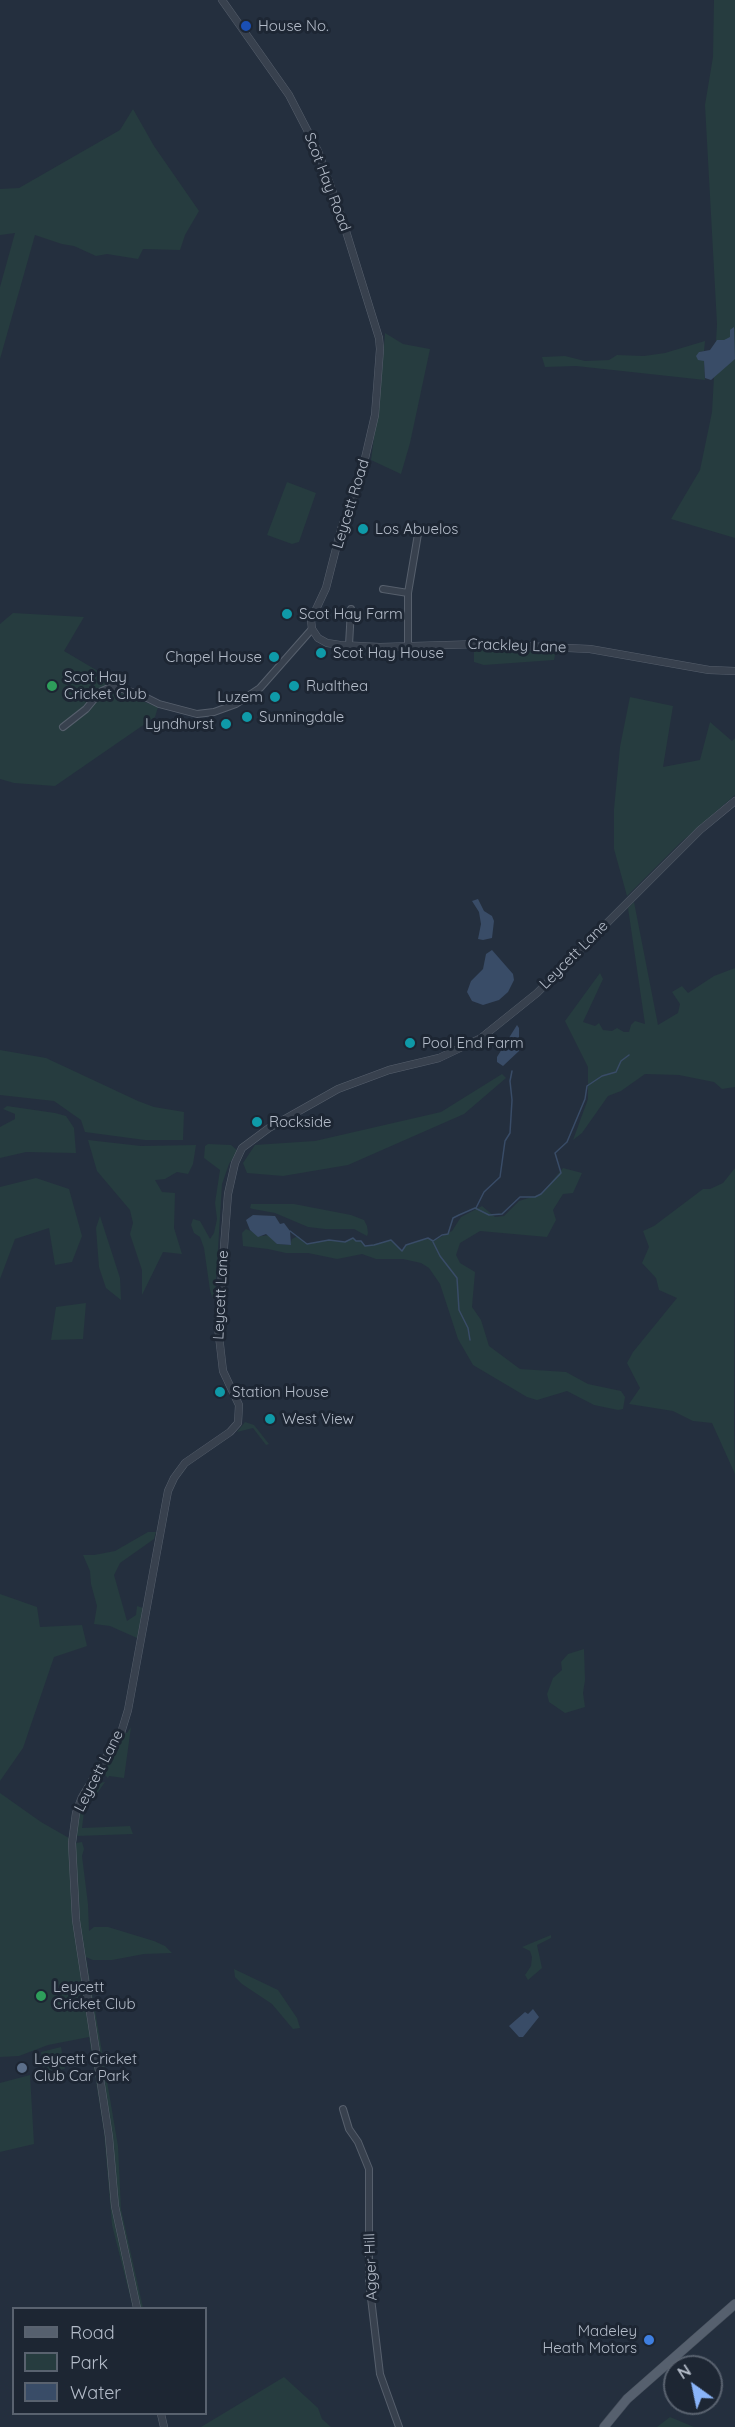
<!DOCTYPE html>
<style>
body{margin:0}
#map{position:relative;width:735px;height:2427px;overflow:hidden;background:#242f3e;font-family:Quicksand,sans-serif}
canvas{display:block}
.legend{position:absolute;left:12px;top:2307px;width:195px;height:108px;box-sizing:border-box;background:#1d2633;border:2px solid #59626f;margin:0;padding:8px 10px;list-style:none;font-size:18px;color:#b4bcc9}
.legend li{display:flex;align-items:center;gap:12px;height:30px}
.legend b{width:30px;border:2px solid #59626f}
.north{position:absolute;left:663px;top:2355px;width:60px;height:60px;box-sizing:border-box;background:#1d2633;border:2px solid #59626f;border-radius:50%;rotate:327deg;font-size:16px;font-weight:700;line-height:24px;text-align:center;color:#b4bcc9}
.north::after{content:'';display:block;margin:auto;width:21px;height:27px;background:#8ab4f8;clip-path:polygon(50% 0,100% 100%,50% 72%,0 100%)}
</style>
<div id="map">
<canvas width="735" height="2427"></canvas>
<ul class="legend">
<li><b style="height:8px;background:#56606e"></b>Road</li>
<li><b style="height:16px;background:#263c3f"></b>Park</li>
<li><b style="height:16px;background:#394c67"></b>Water</li>
</ul>
<div class="north">N</div>
</div>
<script>
const c = document.querySelector('canvas').getContext('2d');
c.lineJoin = 'round';
function fillPath(path, color) {
  c.fillStyle = color;
  c.fill(path, 'evenodd');
}
function shape(rows) {
  const path = new Path2D();
  for (const r of rows) {
    path.moveTo(r[0], r[1]);
    for (let i = 2; i < r.length; i += 2) path.lineTo(r[i], r[i + 1]);
  }
  return path;
}
function stroke(path, color, width, dash) {
  c.strokeStyle = color;
  c.lineWidth = width;
  c.lineCap = dash ? 'butt' : 'round';
  c.setLineDash(dash || []);
  c.stroke(path);
}
function write(font, color, halo, rows, align = 'center') {
  c.font = font + ' Quicksand,sans-serif';
  c.lineWidth = 6;
  c.setLineDash([]);
  c.textBaseline = 'middle';
  c.strokeStyle = halo;
  c.fillStyle = color;
  for (const [text, x, y, turn = 0] of rows) {
    c.save();
    c.translate(x, y);
    c.rotate((+turn || 0) * Math.PI / 180);
    c.textAlign = isNaN(turn) ? turn : align;
    if (halo) c.strokeText(text, 0, 0);
    c.fillText(text, 0, 0);
    c.restore();
  }
}
fillPath(shape([
 [714,0,735,0,735,538,671,519,700,470,712,412,717,324,705,105,713,57],
 [133,109,154,146,199,211,185,235,180,250,143,249,138,259,107,254,96,256,74,246,62,244,35,235,0,359,0,287,15,233,0,235,0,189,19,188,120,130],
 [385,333,403,344,430,349,410,443,401,474,371,460,381,384],
 [705,341,704,351,699,352,704,361,705,380,576,366,545,367,542,357,565,356,585,361,609,360,617,355,644,356,665,353],
 [287,482,316,493,299,542,292,544,267,535],
 [13,613,84,617,64,651,108,677,102,695,116,691,158,707,155,717,55,786,14,783,0,779,0,624],
 [474,648,527,649,556,650,554,660,484,665,474,662],
 [630,697,673,706,663,767,700,760,710,722,732,741,735,738,735,795,680,843,627,896,614,849,614,809,620,747],
 [634,902,658,1025,678,1013,680,1004,672,992,682,986,688,993,714,976,735,968,735,1087,722,1089,714,1082,679,1075,645,1074,621,1091,608,1096,582,1133,573,1140,588,1099,588,1067,565,1021,600,973,603,979,583,1022,595,1026,599,1023,603,1030,612,1031,617,1028,624,1032,629,1032,631,1025,635,1021,645,1024,628,908],
 [0,1050,46,1058,138,1101,154,1107,184,1112,183,1140,145,1140,85,1132,81,1120,54,1101,0,1095],
 [502,1074,506,1078,464,1114,348,1165,283,1176,247,1173,243,1163,255,1145,315,1141,441,1112],
 [7,1106,55,1113,66,1116,74,1128,76,1153,26,1152,0,1158,0,1127,15,1119,15,1114,3,1109],
 [88,1140,141,1146,196,1145,193,1164,188,1174,177,1172,165,1179,155,1180,162,1192,175,1193,174,1228,182,1254,163,1252,142,1295,142,1270,130,1234,133,1223,130,1210,97,1171],
 [208,1144,231,1145,238,1151,229,1164,222,1184,215,1298,212,1297,210,1290,204,1248,200,1237,194,1233,191,1225,193,1219,200,1221,210,1239,214,1233,217,1219,215,1203,220,1170,204,1158,205,1146],
 [563,1168,582,1173,573,1193,563,1194,553,1210,556,1220,547,1237,480,1231,460,1243,456,1255,460,1263,475,1272,472,1307,481,1320,489,1346,520,1369,566,1372,588,1384,621,1391,625,1397,623,1409,618,1410,594,1405,567,1391,537,1400,527,1397,473,1365,458,1339,440,1284,429,1268,421,1263,403,1259,376,1259,362,1254,337,1259,308,1253,286,1253,268,1249,243,1246,242,1233,246,1229,262,1236,269,1235,277,1244,290,1245,292,1239,298,1236,307,1244,329,1240,345,1242,353,1238,356,1241,361,1241,366,1246,391,1240,402,1251,406,1245,428,1238,433,1241,452,1231,461,1217,482,1206,495,1217,504,1216,519,1201,541,1194],
 [735,1168,734,1426,735,1474,712,1423,693,1421,673,1411,629,1404,640,1388,627,1363,633,1352,677,1298,659,1290,656,1278,642,1263,649,1247,643,1231,654,1226,703,1189,710,1189,723,1183],
 [36,1178,69,1189,82,1236,72,1262,55,1265,49,1228,15,1239,0,1279,0,1187],
 [251,1204,294,1204,351,1215,364,1220,367,1226,368,1233,367,1236,354,1229,325,1229,308,1227,275,1213,253,1209,250,1208],
 [100,1216,120,1278,121,1300,106,1288,99,1267,96,1228],
 [86,1303,83,1339,51,1340,56,1307],
 [245,1422,254,1425,269,1444,266,1445,253,1428,237,1432],
 [148,1532,156,1532,154,1539,120,1563,114,1575,127,1621,136,1615,137,1606,143,1608,137,1638,110,1626,94,1624,97,1606,91,1584,90,1571,83,1555,94,1555,115,1551],
 [0,1594,37,1607,40,1627,82,1625,87,1646,54,1657,23,1748,0,1781],
 [584,1649,585,1680,583,1693,585,1707,565,1713,549,1702,547,1694,553,1678,562,1670,561,1662,568,1654],
 [131,1727,124,1778,109,1776,108,1778,104,1774,97,1783,105,1782,84,1812,82,1828,130,1826,133,1834,77,1836,76,1843,82,1842,84,1849,82,1856,88,1904,89,1931,94,1927,108,1927,154,1941,165,1946,172,1953,144,1954,112,1960,93,1960,86,1957,118,2146,121,2209,143,2308,133,2308,112,2225,104,2132,89,2037,48,2045,19,2056,0,2057,0,1793,41,1822,69,1838,73,1812,79,1795,112,1741,115,1731,127,1733],
 [551,1935,551,1938,537,1945,542,1968,528,1980,525,1975,531,1966,532,1957,530,1951,522,1947],
 [234,1969,278,1990,297,2018,300,2028,293,2029,272,2004,242,1984,235,1977],
 [61,2047,65,2069,44,2071,41,2052],
 [30,2075,34,2144,0,2152,0,2083],
 [284,2377,318,2408,322,2419,331,2427,201,2427],
 [670,2417,694,2427,657,2427]
]), '#263c3f');
fillPath(shape([
 [734,327,735,359,711,380,705,378,704,361,698,360,696,356,699,352,710,350,717,340,724,340,730,337,730,330],
 [478,899,484,911,492,916,494,921,492,938,483,940,478,939,481,924,479,912,472,901],
 [492,950,513,974,514,980,508,992,499,1000,483,1005,472,1001,467,992,471,981,483,969,486,954],
 [517,1025,519,1028,519,1051,503,1066,497,1062,497,1057],
 [253,1215,275,1216,280,1224,284,1223,290,1231,291,1245,277,1244,266,1234,258,1237,250,1230,246,1220],
 [533,2009,539,2017,523,2037,519,2037,509,2026,525,2012,528,2014]
]), '#394c67');
stroke(shape([
 [476,1208,484,1192,500,1177,505,1141,510,1133,512,1100,510,1081,512,1071],
 [290,1231,307,1244,329,1240,345,1242,353,1238,356,1241,361,1241,365,1246,374,1245,391,1240,402,1251,406,1245,428,1238,433,1241,442,1235,448,1234,453,1218,459,1215,475,1208,489,1215,502,1214,520,1197,535,1197,541,1194,561,1173,555,1153,567,1142,585,1099,587,1086,602,1076,616,1072,621,1061,629,1055],
 [433,1242,440,1256,457,1278,459,1310,468,1328,470,1340]
]), '#394c67', 1.5);
const minor = shape([
 [383,589,408,593],
 [349,645,351,609],
 [408,645,408,593,419,528],
 [63,727,86,709,100,692,113,686,141,695,159,704,197,714,214,712,236,704,260,688,312,629],
 [343,2109,349,2129,358,2142,369,2169,369,2281,380,2374,399,2427]
]);
const tertiary = shape([
 [222,0,289,95,318,151,341,215,379,338,380,349,375,415,360,480,341,529,326,588,311,620,312,629,318,638,327,643,340,645,380,647,480,644,590,649,709,670,735,671],
 [137,2308,115,2206,109,2137,76,1920,72,1843,76,1813,82,1797,121,1733,128,1710,168,1491,174,1478,185,1463,230,1432,238,1423,239,1405,223,1371,218,1327,228,1194,235,1163,242,1148,269,1128,338,1089,389,1070,439,1058,481,1038,537,993,700,830,735,801],
 [161,2414,164,2427]
]);
const primary = shape([
 [604,2427,627,2399,735,2304]
]);
stroke(minor, '#565f6c', 8);
stroke(tertiary, '#565f6c', 8);
stroke(primary, '#414a57', 10);
stroke(minor, '#38414e', 6);
stroke(tertiary, '#38414e', 7);
stroke(primary, '#56606e', 9);
for (const [x, y, r, color] of [
 [246,26,6,"#1a4fb4"],
 [363,529,6,"#0f9aa8"],
 [287,614,6,"#0f9aa8"],
 [321,653,6,"#0f9aa8"],
 [274,657,6,"#0f9aa8"],
 [52,686,6,"#2e9e5b"],
 [294,686,6,"#0f9aa8"],
 [275,697,6,"#0f9aa8"],
 [247,717,6,"#0f9aa8"],
 [226,724,6,"#0f9aa8"],
 [410,1043,6,"#0f9aa8"],
 [257,1122,6,"#0f9aa8"],
 [220,1392,6,"#0f9aa8"],
 [270,1419,6,"#0f9aa8"],
 [41,1996,6,"#2e9e5b"],
 [22,2068,6,"#5c6f8a"],
 [649,2340,6,"#3f7fe0"]
]) {
  const dot = new Path2D();
  dot.arc(x, y, r, 0, 2 * Math.PI);
  c.fillStyle = color;
  c.fill(dot);
  stroke(dot, '#1d2633', 2);
}
write('15px', '#b4bcc9', '#1d2633', [
 ["House No.",258,26],
 ["Los Abuelos",375,529],
 ["Scot Hay Farm",299,614],
 ["Scot Hay House",333,653],
 ["Chapel House",262,657,"right"],
 ["Scot Hay",64,677],
 ["Cricket Club",64,694],
 ["Rualthea",306,686],
 ["Luzem",263,697,"right"],
 ["Sunningdale",259,717],
 ["Lyndhurst",214,724,"right"],
 ["Pool End Farm",422,1043],
 ["Rockside",269,1122],
 ["Station House",232,1392],
 ["West View",282,1419],
 ["Leycett",53,1987],
 ["Cricket Club",53,2004],
 ["Leycett Cricket",34,2059],
 ["Club Car Park",34,2076],
 ["Madeley",637,2331,"right"],
 ["Heath Motors",637,2348,"right"]
], 'left');
write('15px', '#b4bcc9', '#1d2633', [
 ["Scot Hay Road",327,182,69],
 ["Leycett Road",351,504,-73],
 ["Crackley Lane",517,646,2],
 ["Leycett Lane",574,955,-45],
 ["Leycett Lane",221,1295,-87],
 ["Leycett Lane",99,1771,-63],
 ["Agger Hill",371,2267,-92]
]);
</script>
